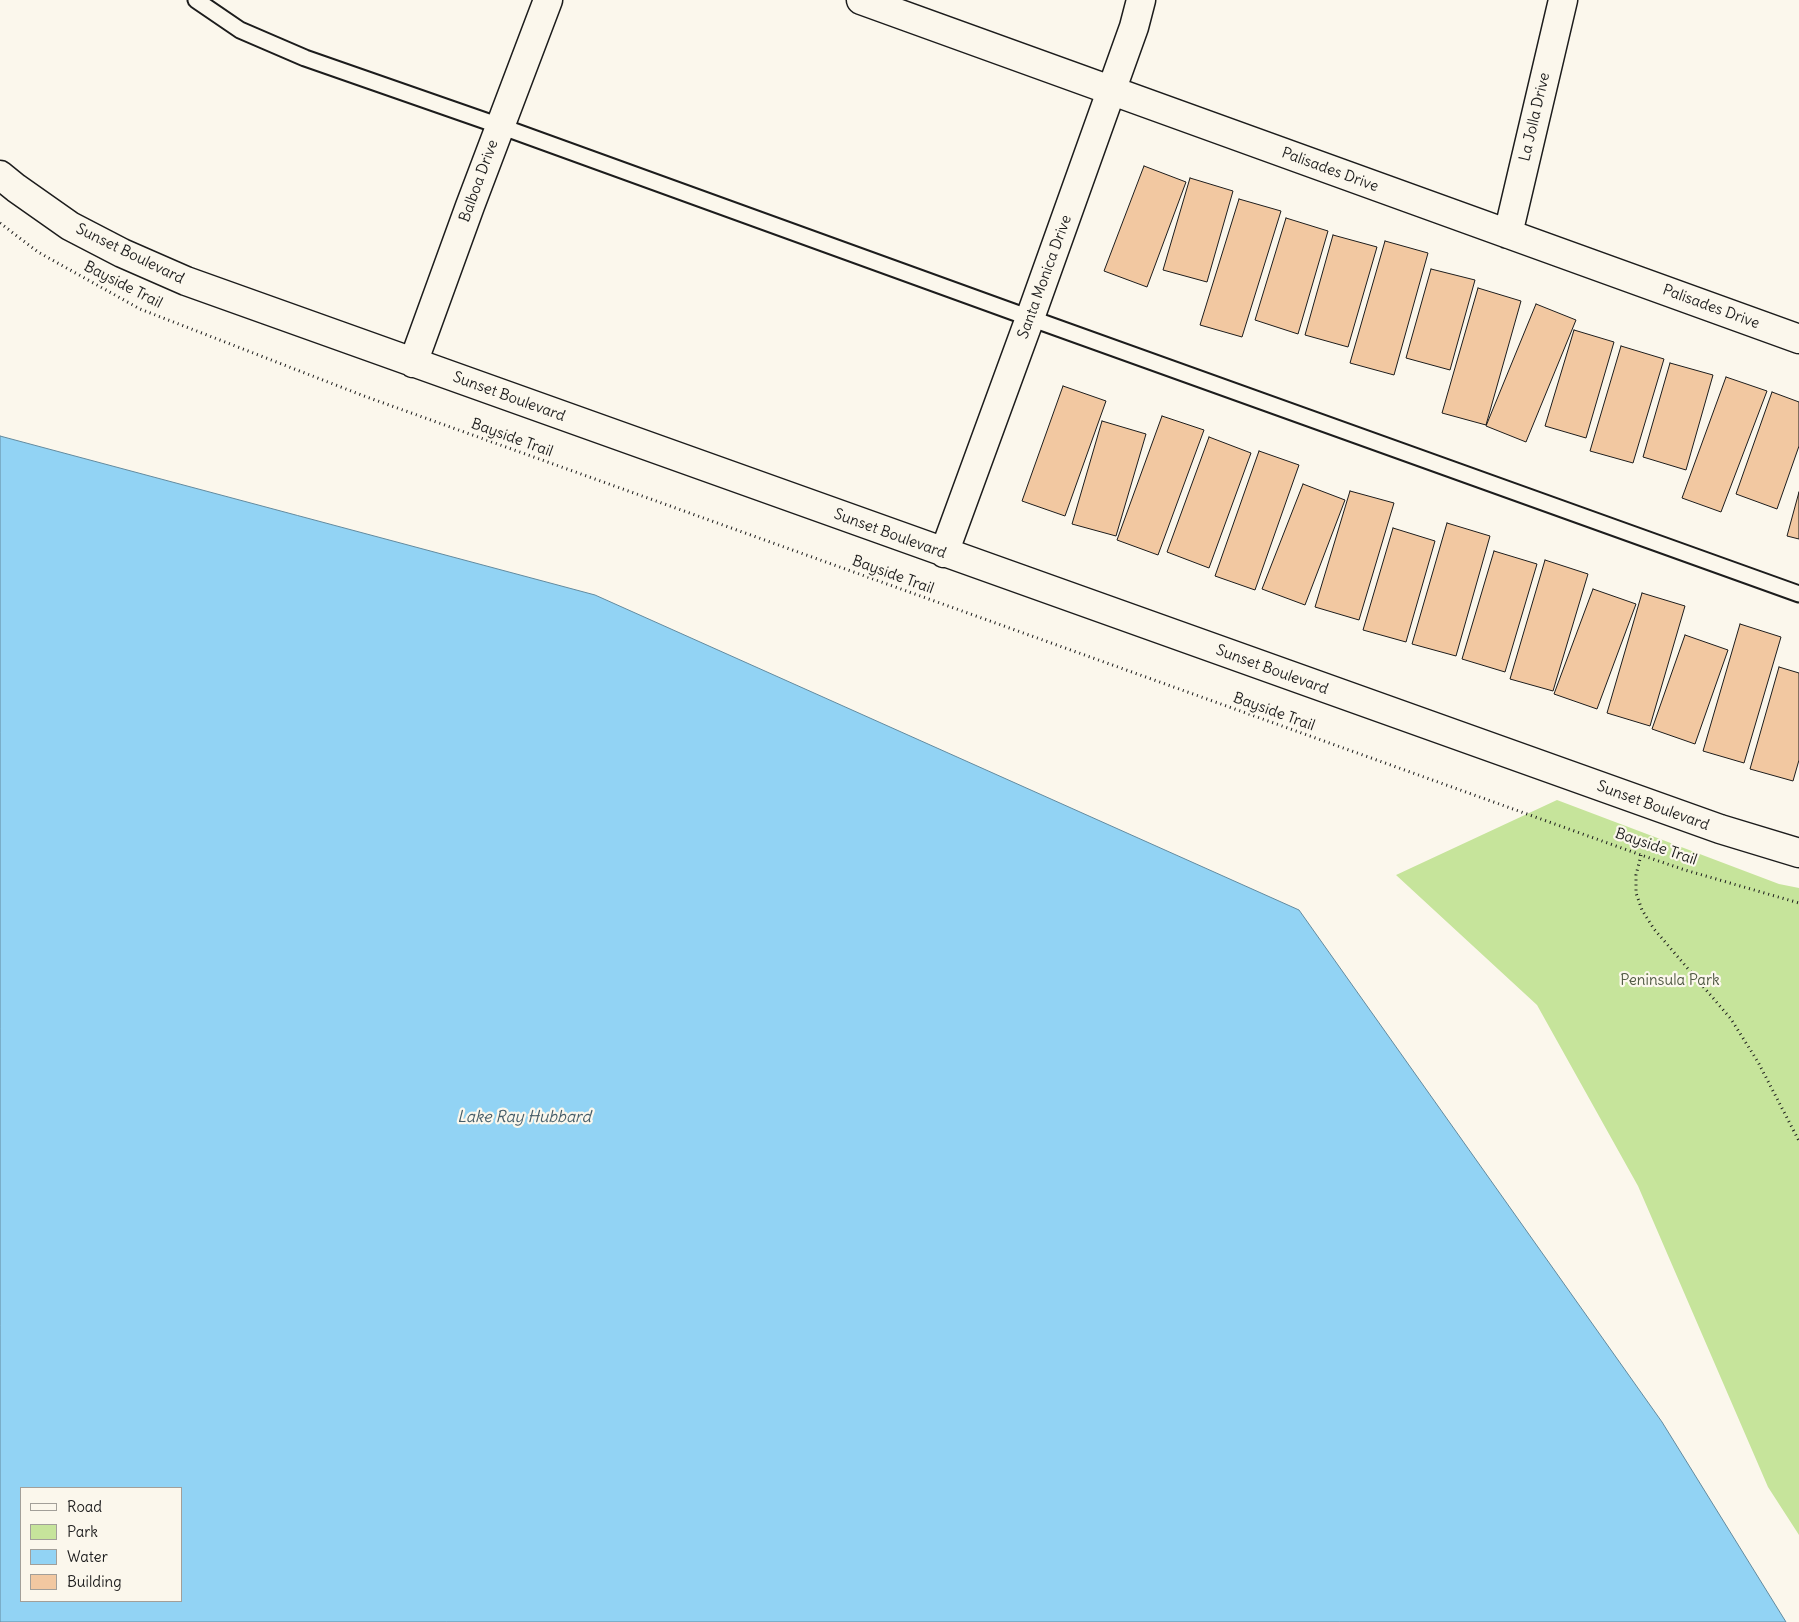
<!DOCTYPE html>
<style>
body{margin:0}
#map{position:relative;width:1799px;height:1622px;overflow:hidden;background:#fbf7ec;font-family:Delius,sans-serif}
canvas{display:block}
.legend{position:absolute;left:20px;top:1487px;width:162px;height:115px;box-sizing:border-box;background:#fbf7ec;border:1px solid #a29f99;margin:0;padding:6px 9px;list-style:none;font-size:15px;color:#1c1c1c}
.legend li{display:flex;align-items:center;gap:10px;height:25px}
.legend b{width:25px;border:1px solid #a29f99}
</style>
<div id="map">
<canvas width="1799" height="1622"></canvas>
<ul class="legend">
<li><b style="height:6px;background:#fbf7ec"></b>Road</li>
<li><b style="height:14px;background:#c6e49b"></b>Park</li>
<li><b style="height:14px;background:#92d3f4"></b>Water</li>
<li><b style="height:14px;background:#f2c8a1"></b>Building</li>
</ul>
</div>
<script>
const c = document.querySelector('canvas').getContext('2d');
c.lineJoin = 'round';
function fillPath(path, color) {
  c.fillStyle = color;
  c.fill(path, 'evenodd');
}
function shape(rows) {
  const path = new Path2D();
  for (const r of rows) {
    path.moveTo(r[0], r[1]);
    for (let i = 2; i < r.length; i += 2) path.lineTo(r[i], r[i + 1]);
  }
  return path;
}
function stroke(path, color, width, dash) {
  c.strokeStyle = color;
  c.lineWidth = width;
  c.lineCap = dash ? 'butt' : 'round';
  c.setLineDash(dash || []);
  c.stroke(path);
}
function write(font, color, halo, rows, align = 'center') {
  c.font = font + ' Delius,sans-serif';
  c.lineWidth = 4.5;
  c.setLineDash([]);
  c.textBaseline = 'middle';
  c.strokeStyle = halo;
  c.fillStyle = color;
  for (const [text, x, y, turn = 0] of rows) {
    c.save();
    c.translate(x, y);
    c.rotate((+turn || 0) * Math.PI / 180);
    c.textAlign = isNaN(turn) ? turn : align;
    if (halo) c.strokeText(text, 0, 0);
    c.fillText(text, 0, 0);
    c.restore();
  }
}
fillPath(shape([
 [1557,800,1779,884,1799,888,1799,1535,1768,1487,1638,1186,1537,1005,1396,875]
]), '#c6e49b');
const water = shape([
 [0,436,595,595,1299,910,1662,1422,1786,1622,0,1622,0,436],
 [21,1488,181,1488,181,1601,21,1601,21,1488]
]);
fillPath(water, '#92d3f4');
stroke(water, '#638a9e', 1);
const building = shape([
 [1144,166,1186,182,1147,287,1104,271,1144,166],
 [1190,178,1233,191,1207,282,1163,270,1190,178],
 [1239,199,1281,211,1242,337,1200,325,1239,199],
 [1286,218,1328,231,1298,334,1255,320,1286,218],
 [1333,235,1377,247,1348,347,1305,335,1333,235],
 [1385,241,1428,253,1394,375,1350,363,1385,241],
 [1431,269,1475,280,1450,370,1406,358,1431,269],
 [1478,288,1521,301,1486,425,1442,413,1478,288],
 [1536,304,1576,320,1526,442,1486,426,1536,304],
 [1574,330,1614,342,1586,438,1545,426,1574,330],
 [1621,346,1664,359,1633,463,1590,451,1621,346],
 [1670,363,1713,375,1686,470,1643,457,1670,363],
 [1726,377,1767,391,1721,512,1682,498,1726,377],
 [1063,386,1106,401,1065,516,1022,501,1063,386],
 [1772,392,1799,402,1799,446,1777,509,1736,494,1772,392],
 [1162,416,1204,430,1158,555,1117,540,1162,416],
 [1102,421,1146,434,1116,536,1072,524,1102,421],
 [1209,437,1251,453,1209,568,1167,552,1209,437],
 [1259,451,1299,465,1255,590,1215,576,1259,451],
 [1303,484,1345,500,1305,605,1262,589,1303,484],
 [1350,491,1394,503,1359,620,1315,607,1350,491],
 [1799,492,1799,539,1787,536,1799,492],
 [1447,523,1490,536,1456,656,1412,644,1447,523],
 [1393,528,1435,541,1406,642,1363,630,1393,528],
 [1494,551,1537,564,1505,672,1462,659,1494,551],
 [1545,560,1588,574,1553,691,1510,679,1545,560],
 [1593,589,1636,604,1597,709,1554,694,1593,589],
 [1642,593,1685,606,1650,726,1607,713,1642,593],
 [1740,624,1781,637,1744,763,1703,751,1740,624],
 [1685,635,1728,650,1695,744,1652,729,1685,635],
 [1779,667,1799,673,1799,760,1793,781,1750,769,1779,667]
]);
fillPath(building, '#f2c8a1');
stroke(building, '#1c1c1c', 1);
const service = shape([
 [196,0,240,30,305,58,500,126,1030,318,1799,594]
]);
const minor = shape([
 [861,0,1799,339],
 [0,175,16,188,70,226,122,253,186,281,1720,829,1799,853],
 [1508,234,1563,0],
 [413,363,470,206,548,0],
 [944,553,1030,318,1134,27,1141,0]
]);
stroke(service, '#1c1c1c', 19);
stroke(minor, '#1c1c1c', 31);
stroke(shape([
 [0,223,38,252,140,309,364,396,1641,855,1685,870,1799,903],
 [1641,855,1636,875,1636,893,1642,910,1654,929,1731,1019,1758,1062,1799,1141]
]), '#1c1c1c', 3, [1, 4]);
stroke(service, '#fbf7ec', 15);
stroke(minor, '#fbf7ec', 28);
write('15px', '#1c1c1c', '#fbf7ec', [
 ["La Jolla Drive",1535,117,-77],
 ["Palisades Drive",1330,170,20],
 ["Balboa Drive",479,181,-70],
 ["Sunset Boulevard",130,254,26],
 ["Santa Monica Drive",1045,277,-70],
 ["Bayside Trail",123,285,27],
 ["Palisades Drive",1711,307,20],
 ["Sunset Boulevard",509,397,20],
 ["Bayside Trail",512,438,20],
 ["Sunset Boulevard",890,534,20],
 ["Bayside Trail",893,575,20],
 ["Sunset Boulevard",1272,670,20],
 ["Bayside Trail",1274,712,20],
 ["Sunset Boulevard",1653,806,20],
 ["Bayside Trail",1656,847,19]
]);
write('15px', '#4f5842', '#fbf7ec', [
 ["Peninsula Park",1670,981]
]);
write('italic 16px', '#455c68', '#fbf7ec', [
 ["Lake Ray Hubbard",524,1117]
]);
</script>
